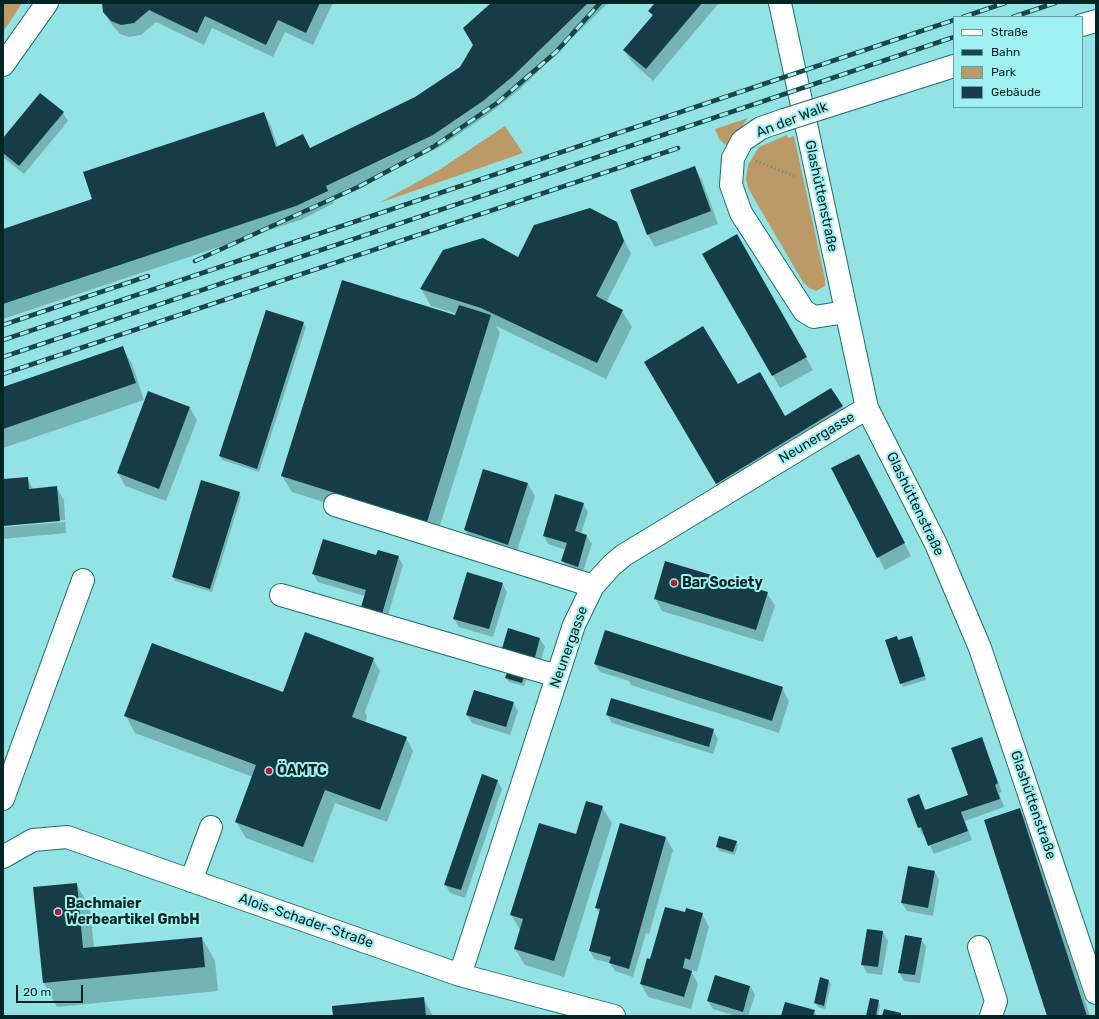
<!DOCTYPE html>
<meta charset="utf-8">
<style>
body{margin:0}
#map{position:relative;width:1099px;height:1019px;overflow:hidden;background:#93e2e4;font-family:Rubik,sans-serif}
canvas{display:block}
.frame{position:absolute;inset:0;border:4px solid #012425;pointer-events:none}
.legend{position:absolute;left:953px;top:16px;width:130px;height:92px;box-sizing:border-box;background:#a0f0f1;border:1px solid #609e9f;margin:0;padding:5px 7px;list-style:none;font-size:12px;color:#012425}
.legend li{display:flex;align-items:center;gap:8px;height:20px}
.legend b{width:20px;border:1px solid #609e9f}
.scale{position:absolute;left:16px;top:985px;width:67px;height:18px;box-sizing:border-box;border:2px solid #012425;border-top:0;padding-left:5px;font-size:12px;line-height:14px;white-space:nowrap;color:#012425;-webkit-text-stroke:3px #a0f0f1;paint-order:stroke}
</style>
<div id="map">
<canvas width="1099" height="1019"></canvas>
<div class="frame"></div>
<ul class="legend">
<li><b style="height:5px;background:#fff"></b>Straße</li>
<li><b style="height:5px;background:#1a4546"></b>Bahn</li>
<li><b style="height:11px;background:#bc9a67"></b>Park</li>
<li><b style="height:11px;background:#163d47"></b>Gebäude</li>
</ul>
<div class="scale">20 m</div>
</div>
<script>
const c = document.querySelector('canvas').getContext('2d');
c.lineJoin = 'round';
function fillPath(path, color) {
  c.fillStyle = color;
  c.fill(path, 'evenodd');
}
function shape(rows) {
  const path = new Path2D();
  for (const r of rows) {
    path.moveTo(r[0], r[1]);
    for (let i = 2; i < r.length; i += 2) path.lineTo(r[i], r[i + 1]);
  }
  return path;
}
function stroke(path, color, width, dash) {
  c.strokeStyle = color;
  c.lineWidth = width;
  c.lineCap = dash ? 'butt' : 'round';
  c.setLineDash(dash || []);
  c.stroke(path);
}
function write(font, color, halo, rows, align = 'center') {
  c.font = font + ' Rubik,sans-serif';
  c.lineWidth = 4;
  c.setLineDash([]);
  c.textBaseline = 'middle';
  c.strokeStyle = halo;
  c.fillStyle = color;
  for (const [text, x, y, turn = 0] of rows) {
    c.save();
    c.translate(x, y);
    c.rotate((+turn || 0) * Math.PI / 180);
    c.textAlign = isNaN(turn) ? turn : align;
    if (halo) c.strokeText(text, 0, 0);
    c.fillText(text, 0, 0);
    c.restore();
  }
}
fillPath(shape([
 [3,3,22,3,3,32],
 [748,118,727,146,719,139,715,129],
 [505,126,523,153,379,203,439,170],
 [787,135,788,138,794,136,825,279,825,286,816,291,809,288,803,282,748,188,746,179,748,165,759,147]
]), '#bc9a67');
fillPath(shape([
 [103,3,333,3,313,45,285,32,273,57,212,28,204,45,156,22,141,35,129,37,120,34,112,25,104,12],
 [492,3,608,3,519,90,490,113,440,147,333,199,334,203,303,219,3,319,3,230,94,200,264,113,271,126,278,147,310,149,415,98,461,67,474,45],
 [657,3,719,3,653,81,632,62,624,50,653,17,650,11],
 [63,113,68,121,24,174,3,157,3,140],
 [694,167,702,180,718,224,655,247,648,235],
 [616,223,631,254,606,303,622,311,632,327,606,379,496,326,500,333,436,538,292,492,282,476,456,317,457,314,431,306,421,289,519,258],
 [737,235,813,370,780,388,704,254],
 [267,311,303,323,306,327,259,472,222,460,220,456],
 [122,347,132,364,144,400,3,448,3,388],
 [645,362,738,385,785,418,831,389,852,423,726,500],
 [190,408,197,420,166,501,125,486,118,473],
 [866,468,911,556,885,570,878,557],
 [484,471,528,484,535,496,515,557,473,543,465,530],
 [27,478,33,489,56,487,64,500,66,533,3,539,3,527,65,522,65,520,3,525,3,480],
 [239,493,241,497,212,592,175,581,173,577],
 [583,504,588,512,581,534,587,536,592,544,582,574,567,570,563,561,566,550,548,544,544,536],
 [377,557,398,557,403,565,386,622,365,596,318,582,313,574],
 [502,583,507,592,493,637,459,627,454,619],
 [767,593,775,606,763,642,662,611,655,598],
 [508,630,540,639,545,647,538,669],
 [911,637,919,655,895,663,898,641],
 [920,657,926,680,903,687,895,665],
 [373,659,380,671,365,712,367,716,365,723,406,738,413,751,387,822,335,803,313,863,246,838,236,822,253,777,135,733,126,716,284,693],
 [595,664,782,688,789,701,779,733,631,685,629,681,600,672],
 [523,676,526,680,524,686,509,682,506,678],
 [513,703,518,711,510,735,472,723,467,715],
 [607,715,713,730,718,739,713,754,612,723],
 [981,738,1002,792,999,793,1004,807,965,821,972,840,934,854,925,835,923,836,919,828,908,799,919,795,926,811,969,795],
 [497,780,502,789,465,898,450,893,445,884],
 [602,807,612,823,564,977,525,965,515,949,521,931,511,915],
 [1020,810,1029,826,1090,1016,1049,1016],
 [666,838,673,850,649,934,646,933,633,977,615,971,610,963,594,959,590,951,600,914,596,908],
 [736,842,738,845,735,855,719,851,717,847],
 [935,872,939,880,933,916,907,911,902,903],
 [76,884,90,907,94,948,202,938,215,961,218,991,57,1007,44,983,34,888],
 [685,913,702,914,709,927,697,972,692,970,692,973,698,984,691,1009,648,997,641,984,651,960],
 [883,932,888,941,882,975,867,973,862,964],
 [921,939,926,947,920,983,904,981,899,972],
 [829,981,831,984,825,1009,818,1007,815,1003],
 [750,986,755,995,748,1016,736,1016,713,1009,708,1001],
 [423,998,433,1016,334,1016],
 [878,1001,880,1005,878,1016,867,1016],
 [814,1011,817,1016,782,1016]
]), '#0003');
fillPath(shape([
 [102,3,320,3,306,33,278,20,266,45,205,16,197,33,149,10,134,23,121,25,111,21,103,12],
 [491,3,588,3,512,77,483,101,433,135,326,186,328,191,296,206,3,304,3,229,92,199,83,172,264,112,276,147,303,134,310,148,415,97,460,67,473,45,463,28],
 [655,3,702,3,646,69,623,50,653,15,648,11],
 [40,93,64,112,19,166,3,153,3,138],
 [695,166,711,211,647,235,630,190],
 [590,208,617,222,624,241,596,296,623,310,597,363,481,308,420,289,443,250,483,238,518,257,534,225],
 [737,234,807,357,772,376,702,254],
 [342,280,455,315,459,305,491,315,427,522,281,476],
 [266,310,304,322,257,469,219,456],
 [703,326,738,384,760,372,785,416,831,388,843,406,716,484,644,362],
 [123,346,136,383,3,429,3,387],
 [148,391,190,407,159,489,117,473],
 [859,454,905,543,877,558,831,468],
 [483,469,528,483,508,545,464,530],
 [28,477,29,489,57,486,60,521,3,526,3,479],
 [201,480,240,492,210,589,172,577],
 [555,494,584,503,575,531,587,535,578,567,561,561,567,543,543,536],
 [323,539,376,555,378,550,399,556,382,614,361,607,366,590,312,574],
 [665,561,768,592,756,630,654,599],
 [467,572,503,583,489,629,453,619],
 [508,628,540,638,534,661,501,652],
 [605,630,783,687,772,721,594,664],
 [305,632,374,658,352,717,407,737,380,810,325,790,303,847,235,822,256,765,124,716,152,643,283,692],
 [897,636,898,640,912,636,925,676,900,684,885,640],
 [508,670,524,675,522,683,505,678],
 [474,690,514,702,506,727,466,715],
 [611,698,714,729,709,747,606,715],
 [982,737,998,783,995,785,1000,799,961,812,968,831,928,846,921,827,918,828,907,799,919,794,925,810,968,795,951,748],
 [482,774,498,780,461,890,444,885],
 [586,801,603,806,554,961,514,949,523,919,510,915,539,823,576,834],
 [1020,808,1087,1016,1047,1016,984,820],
 [620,823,666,837,629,969,609,963,611,957,589,951,600,909,595,908],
 [719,836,737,841,733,852,716,847],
 [908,866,935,871,928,908,901,903],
 [77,883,83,948,202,937,205,967,43,983,33,887],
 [665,907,685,912,686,908,703,913,690,960,685,958,683,968,692,971,684,997,640,984,647,958,650,959],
 [867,929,883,931,878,967,861,965],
 [905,935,922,938,915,975,898,973],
 [715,975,750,986,743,1012,707,1001],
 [820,977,829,980,824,1006,814,1003],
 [424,997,426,1016,333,1016,332,1006],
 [870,998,879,1000,876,1016,866,1016],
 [785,1002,815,1010,813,1016,781,1016],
 [884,1009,901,1013,901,1016,882,1016]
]), '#163d47');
const minor = shape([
 [780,3,867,408,936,544,980,648,1096,993],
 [1082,25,1096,21],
 [3,65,47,3],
 [822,108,954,66],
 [784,120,761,128,742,141,733,158,731,185,741,213,804,311,814,317,846,312],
 [335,505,593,586],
 [281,595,557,676],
 [3,799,83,580],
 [3,857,33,840,67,837,460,975,614,1016],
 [191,881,211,827],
 [979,947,996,1001,991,1016],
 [460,975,574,625,593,586,612,565,624,555,867,408]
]);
stroke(minor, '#1a7073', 24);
stroke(shape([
 [756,161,794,176]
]), '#528d8f', 2.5, [1, 3]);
stroke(minor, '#fff', 22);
const rail = shape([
 [963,17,1005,3],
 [1013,17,1055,3],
 [195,261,358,187,433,147,497,103,556,52,600,3],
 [3,325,148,276],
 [3,340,954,20],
 [3,357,954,37],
 [3,374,678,148]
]);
stroke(rail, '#1a4546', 4.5);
stroke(rail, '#a0f0f1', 3, [9]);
const minorBridge = shape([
 [784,120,822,108]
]);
stroke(minorBridge, '#1a7073', 24, []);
stroke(minorBridge, '#fff', 22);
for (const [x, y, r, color] of [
 [674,583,4,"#b01c38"],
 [269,771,4,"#b01c38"],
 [58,912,4,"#b01c38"]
]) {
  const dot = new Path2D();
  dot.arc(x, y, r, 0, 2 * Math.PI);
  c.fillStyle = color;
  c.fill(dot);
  stroke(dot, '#a0f0f1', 1.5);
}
write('14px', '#012425', '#a0f0f1', [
 ["An der Walk",792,120,-21],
 ["Glashüttenstraße",821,196,78],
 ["Neunergasse",817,438,-31],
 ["Glashüttenstraße",915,504,64],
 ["Neunergasse",569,647,-70],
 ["Glashüttenstraße",1033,805,71],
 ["Alois-Schader-Straße",306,921,19]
]);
write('bold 14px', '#012425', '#a0f0f1', [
 ["Bar Society",682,583],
 ["ÖAMTC",277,771],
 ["Bachmaier",66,904],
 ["Werbeartikel GmbH",66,920]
], 'left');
</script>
